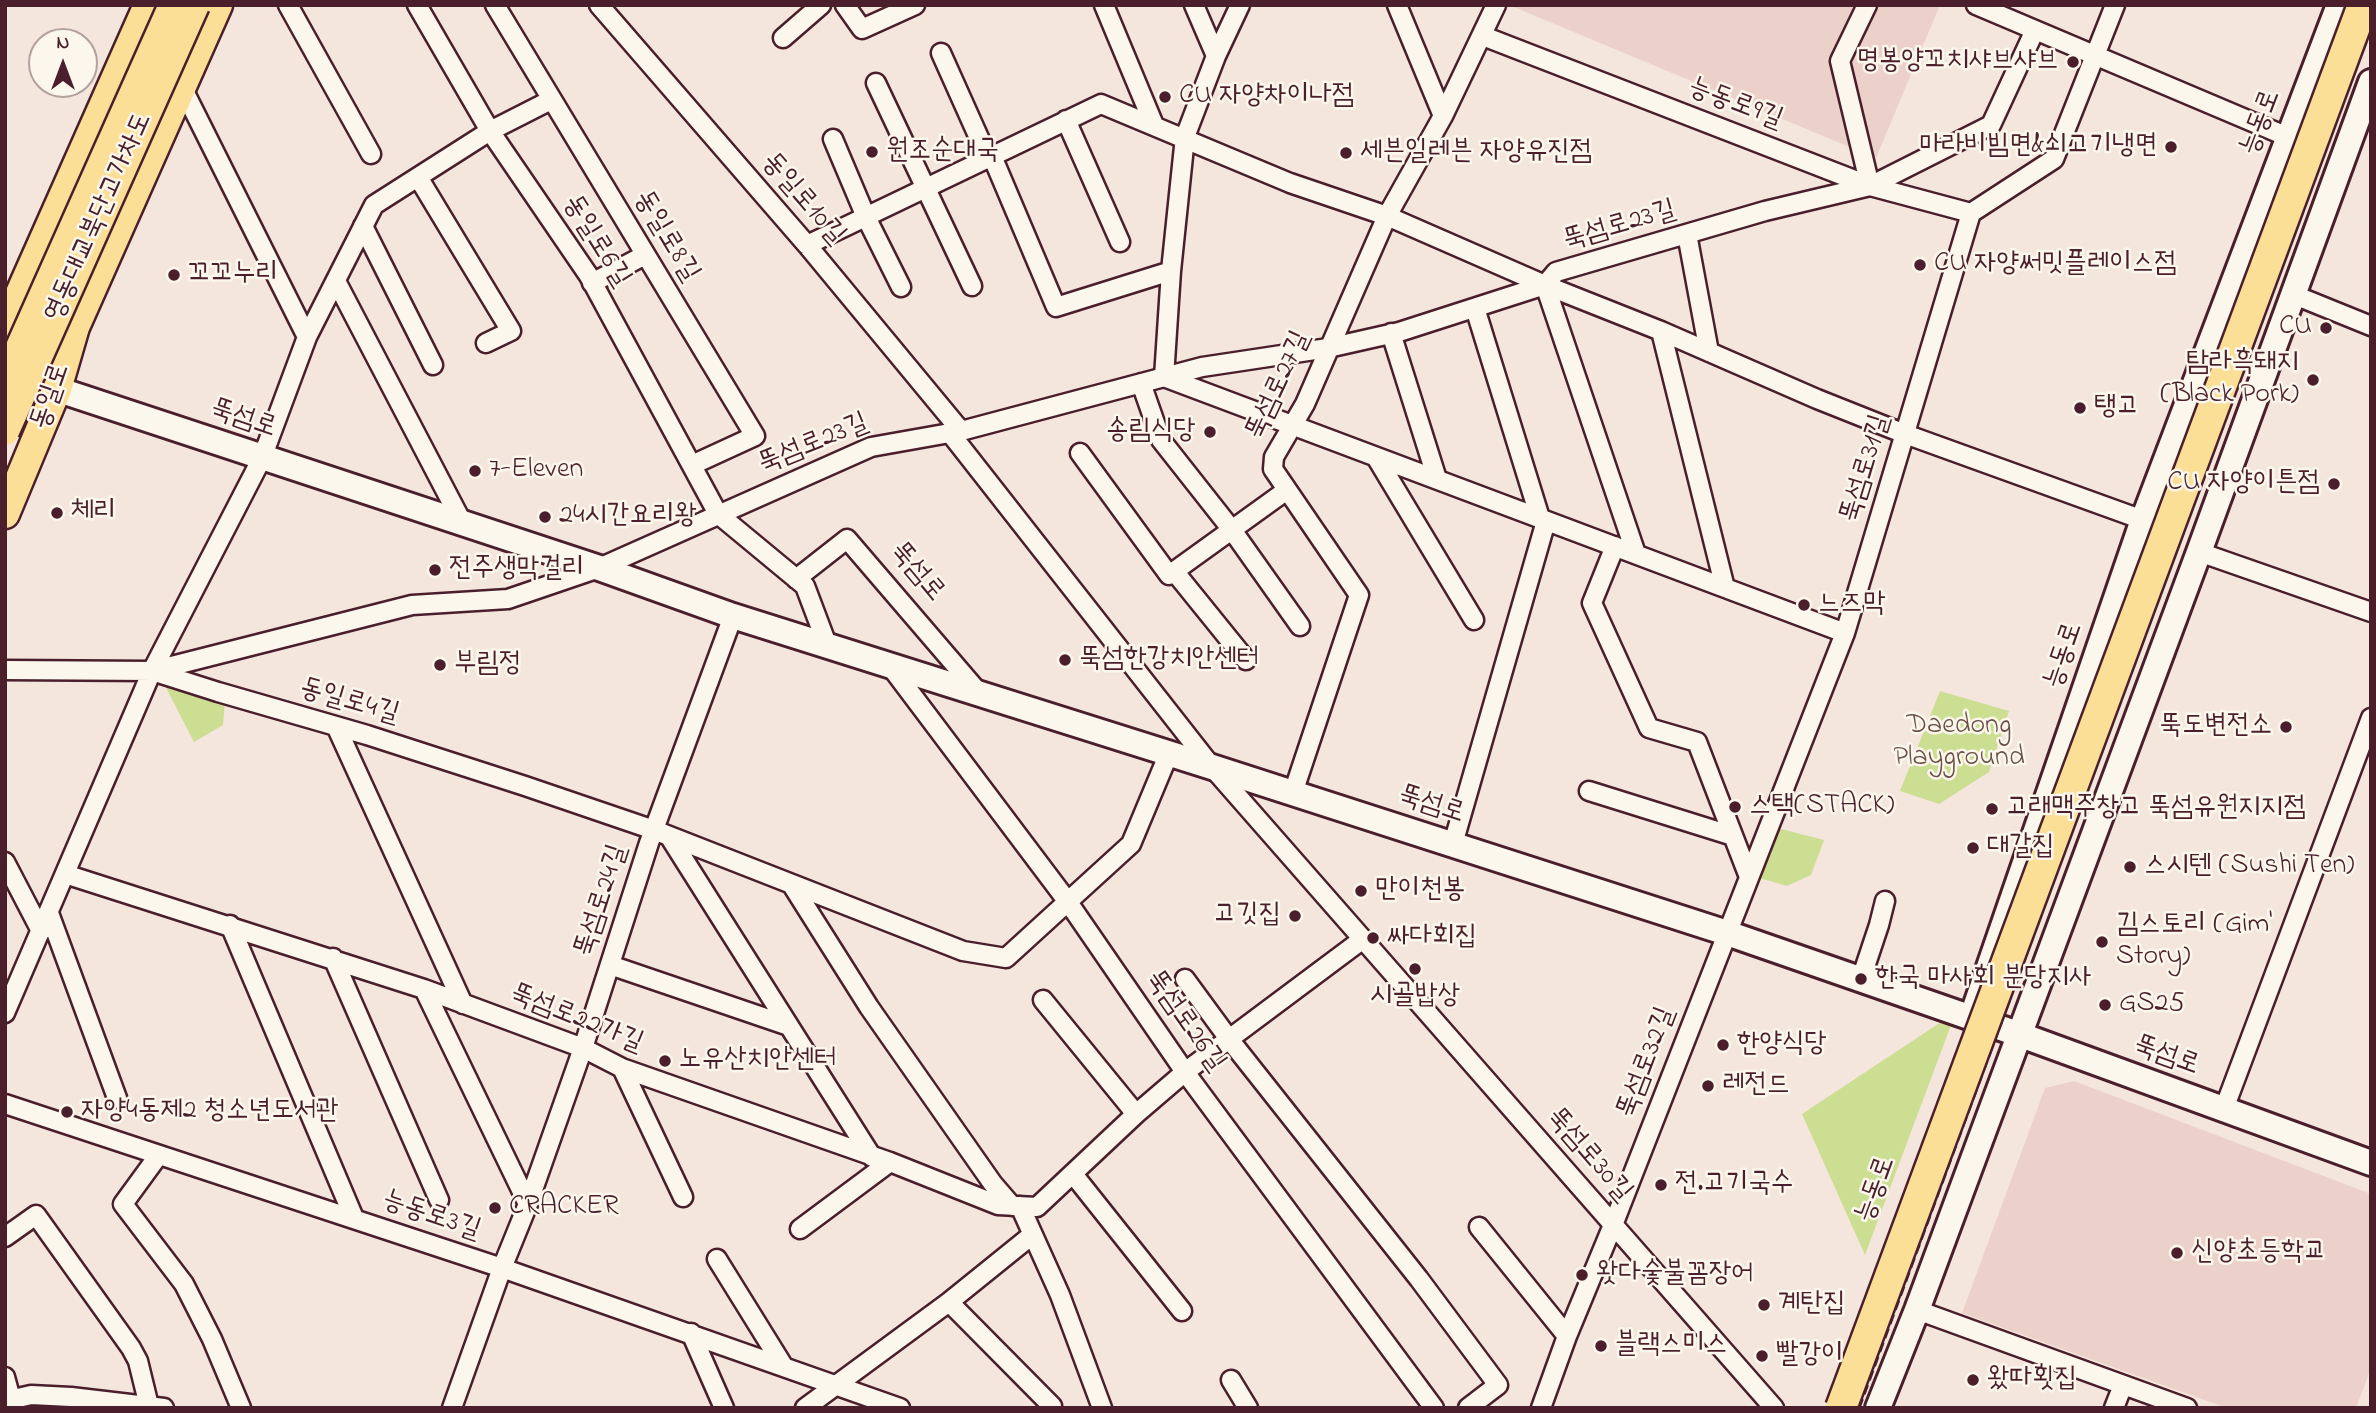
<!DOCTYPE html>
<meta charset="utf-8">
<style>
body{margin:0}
#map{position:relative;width:2376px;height:1413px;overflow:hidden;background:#f4e6dd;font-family:"Indie Flower",sans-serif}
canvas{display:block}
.frame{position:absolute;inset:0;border:7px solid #4a1f2b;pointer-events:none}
.north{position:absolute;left:28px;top:28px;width:70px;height:70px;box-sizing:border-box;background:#fbf7ec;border:2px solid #b4a19f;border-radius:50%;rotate:0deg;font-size:19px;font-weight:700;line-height:28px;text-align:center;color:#4a1f2b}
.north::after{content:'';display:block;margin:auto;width:24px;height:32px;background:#4a1f2b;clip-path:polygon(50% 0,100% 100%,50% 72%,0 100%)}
</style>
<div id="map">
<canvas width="2376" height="1413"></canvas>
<div class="frame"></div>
<div class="north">N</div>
</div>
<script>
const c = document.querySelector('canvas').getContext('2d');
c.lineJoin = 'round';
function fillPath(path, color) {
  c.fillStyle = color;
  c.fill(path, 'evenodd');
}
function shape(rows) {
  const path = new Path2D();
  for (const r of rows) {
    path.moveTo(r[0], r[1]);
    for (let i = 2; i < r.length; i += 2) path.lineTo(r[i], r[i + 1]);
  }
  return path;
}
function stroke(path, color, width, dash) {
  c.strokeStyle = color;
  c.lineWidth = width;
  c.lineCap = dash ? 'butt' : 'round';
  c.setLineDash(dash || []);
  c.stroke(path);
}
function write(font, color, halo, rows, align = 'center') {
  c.font = font + ' "Indie Flower","Poor Story",sans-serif';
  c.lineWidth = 5;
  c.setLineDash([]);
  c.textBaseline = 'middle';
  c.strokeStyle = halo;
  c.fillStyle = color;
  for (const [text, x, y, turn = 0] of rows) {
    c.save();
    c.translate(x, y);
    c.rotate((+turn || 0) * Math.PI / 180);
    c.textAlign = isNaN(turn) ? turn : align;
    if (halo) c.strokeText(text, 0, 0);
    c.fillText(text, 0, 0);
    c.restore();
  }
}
fillPath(shape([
 [1509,5,1940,5,1876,158],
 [2074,1081,2371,1194,2371,1368,2356,1408,2227,1408,1962,1313,2045,1088]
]), '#ecd1ca');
fillPath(shape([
 [162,680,225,701,223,725,194,742],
 [1940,691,2009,711,1989,772,1939,804,1900,791],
 [1777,828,1824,840,1811,875,1787,886,1756,877],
 [1941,1022,1951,1025,1865,1255,1802,1114]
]), '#ccde92');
const minor = shape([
 [288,5,371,154],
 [417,5,490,131,589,276,718,514,805,586,828,647],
 [495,5,755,436,692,465],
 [599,5,807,245,961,431],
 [845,5,862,29,915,5],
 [1104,5,1154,125],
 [1194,5,1216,56],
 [1240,5,1216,56,1185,137,1171,271,1164,377,1845,633],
 [1397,5,1443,116],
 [1867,5,1840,61,1870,186],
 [1976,5,2288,137],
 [1483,36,1870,186,1971,213],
 [783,38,821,5],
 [941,53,988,158],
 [876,83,972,286],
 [182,87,307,337],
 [1066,120,1120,242],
 [833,139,866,217,901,287],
 [992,156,1056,307,1171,271],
 [418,177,511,331,486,343],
 [363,226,433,365],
 [1687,234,1709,352],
 [807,245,1101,104,1290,183,1387,216,1545,285,1661,331,1817,399,1905,434,2143,520],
 [336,281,463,524],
 [592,283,645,255],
 [1545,285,1636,554],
 [2292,294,2371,326],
 [1475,308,1540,518],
 [1661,331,1725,588],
 [1391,333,1437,479],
 [1141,383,1161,440,1232,530,1300,626],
 [950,433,1212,767,1774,1408],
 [1080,453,1169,575,1287,490],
 [1376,457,1474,620],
 [1615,546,1592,603,1649,728,1697,742,1749,877],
 [2199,552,2371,612],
 [1174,571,1246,660],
 [796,579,847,539,980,694],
 [891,667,1068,902,1185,1072,1434,1408],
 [5,670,152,671,218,692,367,735,525,786,654,830,963,951,1006,958,1131,844,1169,753],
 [152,671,412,605,508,599,599,568,871,447,961,431,1202,367,1328,348,1399,332,1545,285,1556,272,1765,211,1870,186,1991,125,2035,30],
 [336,726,463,1004],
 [1589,791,1733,836],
 [1293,793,1359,595,1273,469,1274,457,1305,404,1387,216,1443,116,1496,5],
 [669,836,872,1157],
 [1453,844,1546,521],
 [5,862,41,931],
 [65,874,424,989,583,1048,622,1068,890,1162,998,1205,1037,1207,1136,1114,1185,1072,1363,939],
 [792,885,869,1007,993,1184,1012,1206],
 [49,913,117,1098],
 [230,925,354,1218],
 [333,958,439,1200],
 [610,965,789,1026],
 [1185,979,1229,1039,1419,1279,1498,1385,1468,1408],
 [1861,979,1879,925,1885,901],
 [424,989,528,1204],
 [1043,1000,1136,1114],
 [5,1013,152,671,262,458,307,337,374,205,490,131,551,100],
 [622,1068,683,1197],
 [5,1104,502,1268,900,1408],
 [2224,1109,2371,718],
 [158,1156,123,1204,184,1284,212,1339,241,1408],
 [1073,1174,1182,1311],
 [1020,1206,1060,1295,1102,1408],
 [1479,1227,1567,1336],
 [800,1229,890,1162],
 [5,1237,36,1215,131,1348,138,1361,149,1406],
 [717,1259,784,1367],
 [949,1302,1052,1406],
 [1917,1310,2187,1408],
 [691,1333,724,1408],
 [5,1377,11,1399],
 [1231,1380,1248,1408],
 [5,1401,31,1395,71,1397,164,1408],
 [452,1408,502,1268,528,1204,583,1048,649,843,733,616],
 [805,1408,949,1302,1032,1235],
 [1541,1408,1567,1336,1613,1225,1845,633,1971,213,2054,159,2115,5],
 [2114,1408,2123,1385]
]);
const secondary = shape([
 [38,383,599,568,733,616,1212,767,1727,933,2018,1034,2371,1163],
 [1976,1005,2143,520,2339,5],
 [1878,1408,1917,1310,2199,552,2371,82]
]);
const primary = shape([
 [5,327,148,5],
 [5,514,57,389,75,327,218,5]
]);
stroke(minor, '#4a1f2b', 23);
stroke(secondary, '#4a1f2b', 30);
stroke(primary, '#4a1f2b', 33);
stroke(minor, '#fbf7ec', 18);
stroke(secondary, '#fbf7ec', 24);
stroke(primary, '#fbdf96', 28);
stroke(shape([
 [1846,1408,2363,5],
 [1858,1408,2371,16]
]), '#4a1f2b', 5, [10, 5]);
const primaryBridge = shape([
 [5,381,173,5],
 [5,431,195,5]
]);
const trunkBridge = shape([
 [1841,1408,2363,5]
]);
stroke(primaryBridge, '#4a1f2b', 33, []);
stroke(trunkBridge, '#4a1f2b', 35, []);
stroke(primaryBridge, '#fbdf96', 28);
stroke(trunkBridge, '#fbdf96', 30);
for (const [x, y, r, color] of [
 [2073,62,7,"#4a1f2b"],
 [1165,97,7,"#4a1f2b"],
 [2171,147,7,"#4a1f2b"],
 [872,152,7,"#4a1f2b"],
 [1346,153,7,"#4a1f2b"],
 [1920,265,7,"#4a1f2b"],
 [174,275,7,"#4a1f2b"],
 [2326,328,7,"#4a1f2b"],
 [2313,380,7,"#4a1f2b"],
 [2080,408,7,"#4a1f2b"],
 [1210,432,7,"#4a1f2b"],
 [475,471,7,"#4a1f2b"],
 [2334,484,7,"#4a1f2b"],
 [57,513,7,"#4a1f2b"],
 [545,517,7,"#4a1f2b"],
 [435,570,7,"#4a1f2b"],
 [1804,605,7,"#4a1f2b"],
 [1065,660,7,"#4a1f2b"],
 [440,665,7,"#4a1f2b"],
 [2286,727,7,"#4a1f2b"],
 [1735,807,7,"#4a1f2b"],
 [1992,809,7,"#4a1f2b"],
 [1973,848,7,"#4a1f2b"],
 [2130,867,7,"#4a1f2b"],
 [1361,891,7,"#4a1f2b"],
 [1295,916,7,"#4a1f2b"],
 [1373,938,7,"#4a1f2b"],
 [2102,942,7,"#4a1f2b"],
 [1415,969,7,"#4a1f2b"],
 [1861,979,7,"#4a1f2b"],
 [2105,1005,7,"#4a1f2b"],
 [1723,1045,7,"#4a1f2b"],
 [665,1061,7,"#4a1f2b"],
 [1708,1086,7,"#4a1f2b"],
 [67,1112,7,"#4a1f2b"],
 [1661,1185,7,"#4a1f2b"],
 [495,1208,7,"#4a1f2b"],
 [2177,1253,7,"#4a1f2b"],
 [1582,1275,7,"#4a1f2b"],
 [1764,1305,7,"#4a1f2b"],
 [1601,1346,7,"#4a1f2b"],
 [1762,1356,7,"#4a1f2b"],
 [1973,1380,7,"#4a1f2b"]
]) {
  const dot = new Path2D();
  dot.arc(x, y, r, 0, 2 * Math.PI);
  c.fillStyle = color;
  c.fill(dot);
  stroke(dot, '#fbf7ec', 2.5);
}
write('28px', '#4a1f2b', '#fbf7ec', [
 ["명봉양꼬치샤브샤브",2059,62,"right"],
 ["CU 자양차이나점",1179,97],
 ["마라비빔면&쇠고기냉면",2157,147,"right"],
 ["원조순대국",886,152],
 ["세븐일레븐 자양유진점",1360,153],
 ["CU 자양써밋플레이스점",1934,265],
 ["꼬꼬누리",188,275],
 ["CU",2312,328,"right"],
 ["탐라흑돼지",2299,364,"right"],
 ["(Black Pork)",2299,396,"right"],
 ["탱고",2094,408],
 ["송림식당",1196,432,"right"],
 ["7-Eleven",489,471],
 ["CU 자양이튼점",2320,484,"right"],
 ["체리",71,513],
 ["24시간요리왕",559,517],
 ["전주생막걸리",449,570],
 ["느즈막",1818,605],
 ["뚝섬한강치안센터",1079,660],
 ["부림정",454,665],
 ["뚝도변전소",2272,727,"right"],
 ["스택(STACK)",1749,807],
 ["고래맥주창고 뚝섬유원지지점",2006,809],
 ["대갈집",1987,848],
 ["스시텐 (Sushi Ten)",2144,867],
 ["만이천봉",1375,891],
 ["고깃집",1281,916,"right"],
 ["김스토리 (Gim'",2116,926],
 ["Story)",2116,958],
 ["싸다회집",1387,938],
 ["한국 마사회 분당지사",1875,979],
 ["시골밥상",1415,997,"center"],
 ["GS25",2119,1005],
 ["한양식당",1737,1045],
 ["노유산치안센터",679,1061],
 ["레전드",1722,1086],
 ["자양4동제2 청소년도서관",81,1112],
 ["전.고기국수",1675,1185],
 ["CRACKER",509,1208],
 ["신양초등학교",2191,1253],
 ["왓다숯불꼼장어",1596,1275],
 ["계탄집",1778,1305],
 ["블랙스미스",1615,1346],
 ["빨강이",1776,1356],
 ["왔따횟집",1987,1380]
], 'left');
write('28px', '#4a1f2b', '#fbf7ec', [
 ["능동로9길",1735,105,21],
 ["능동로",2262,123,-69],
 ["동일로10길",802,200,49],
 ["영동대교북단고가차도",100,218,-66],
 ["뚝섬로23길",1620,227,-16],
 ["동일로8길",665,237,59],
 ["동일로6길",595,242,58],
 ["뚝섬로27길",1280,386,-65],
 ["동일로",52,397,-71],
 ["뚝섬로",243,420,19],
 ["뚝섬로23길",814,445,-22],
 ["뚝섬로31길",1867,469,-73],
 ["뚝섬로",916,573,50],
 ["능동로",2065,656,-71],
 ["동일로4길",349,703,16],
 ["뚝섬로",1431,806,18],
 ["뚝섬로24길",603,901,-72],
 ["뚝섬로22가길",576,1020,22],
 ["뚝섬로26길",1184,1022,55],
 ["뚝섬로",2166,1057,20],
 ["뚝섬로32길",1648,1063,-69],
 ["뚝섬로30길",1588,1156,49],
 ["능동로",1877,1190,-70],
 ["능동로3길",431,1217,19]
]);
write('28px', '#6a4f45', '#fbf7ec', [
 ["Daedong",1959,727],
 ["Playground",1959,759]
]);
</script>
